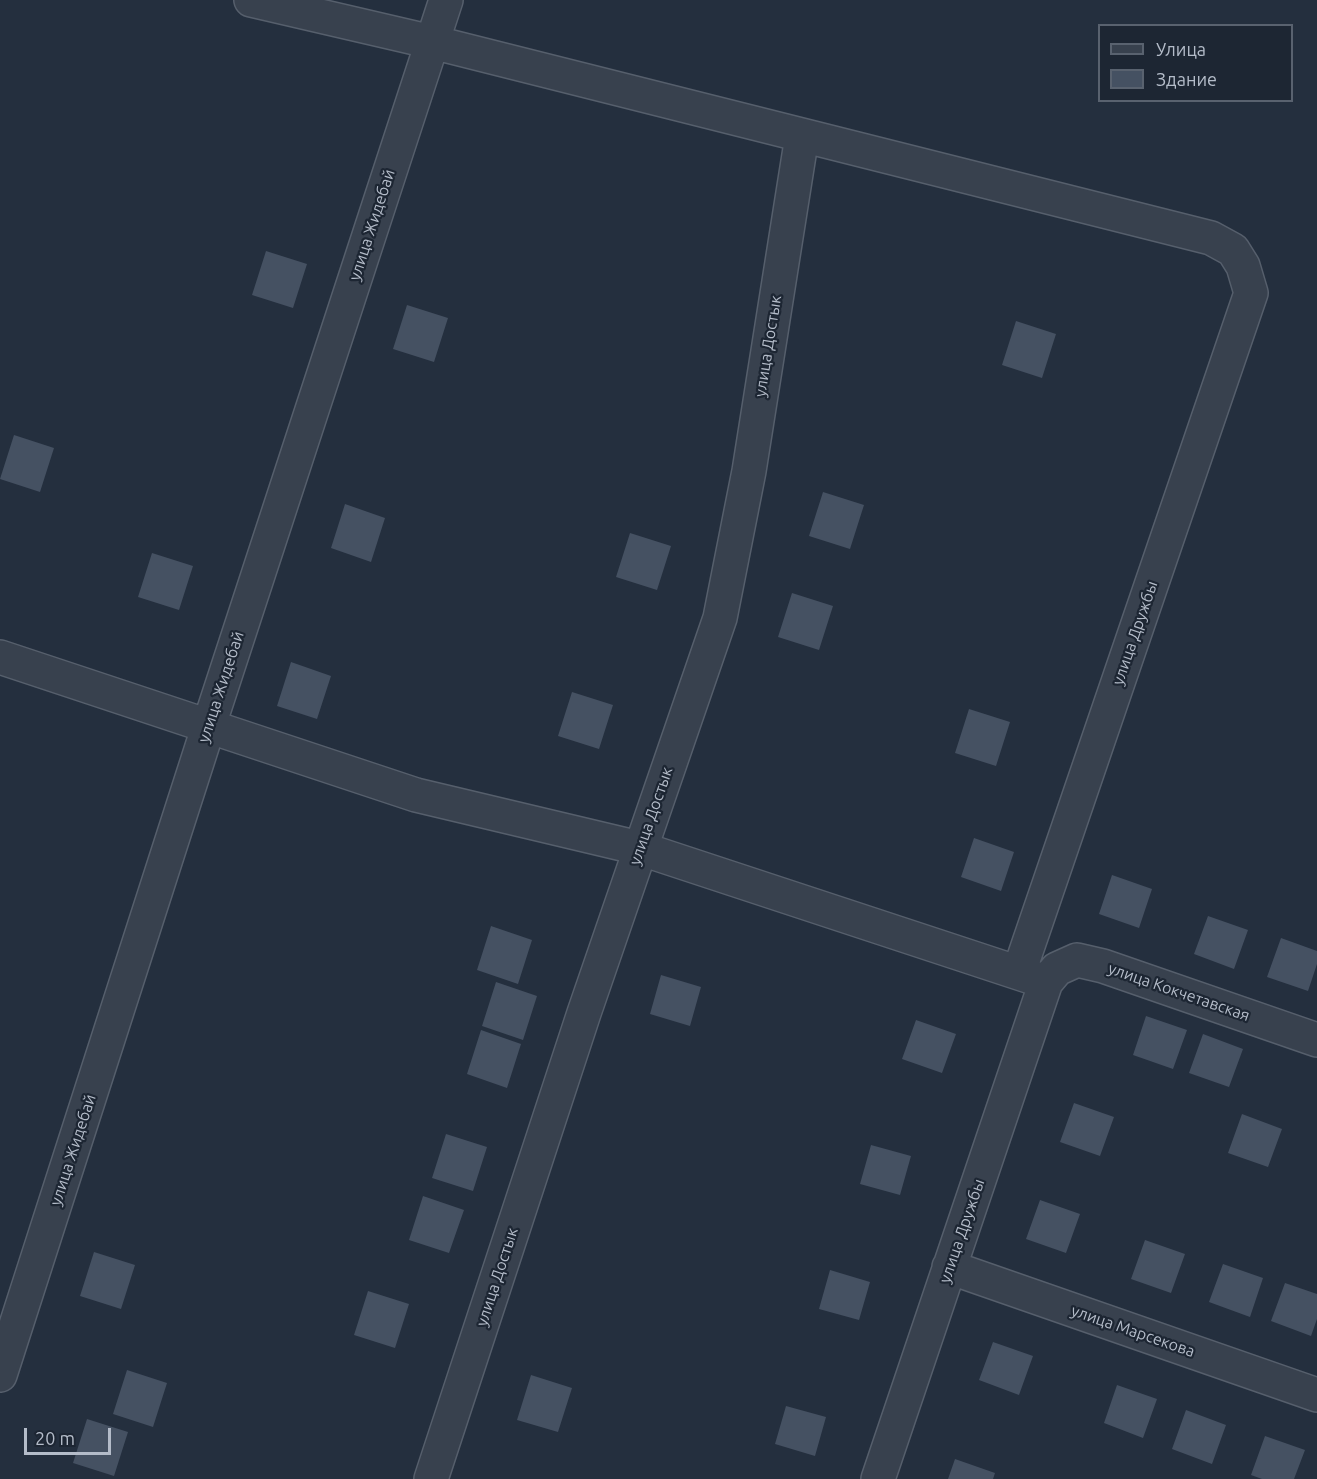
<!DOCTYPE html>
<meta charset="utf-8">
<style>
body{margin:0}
#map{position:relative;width:1317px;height:1479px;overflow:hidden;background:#242f3e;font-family:Ubuntu,sans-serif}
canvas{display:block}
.legend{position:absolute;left:1098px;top:24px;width:195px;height:78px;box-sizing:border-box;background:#1d2633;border:2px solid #59626f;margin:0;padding:8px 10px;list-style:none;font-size:18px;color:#b4bcc9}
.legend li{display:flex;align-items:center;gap:12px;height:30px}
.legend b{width:30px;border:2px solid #59626f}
.scale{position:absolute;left:24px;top:1428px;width:87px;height:27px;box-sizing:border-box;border:3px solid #b4bcc9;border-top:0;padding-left:8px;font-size:18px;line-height:21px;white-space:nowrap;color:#b4bcc9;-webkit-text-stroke:4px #1d2633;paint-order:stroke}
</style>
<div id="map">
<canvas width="1317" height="1479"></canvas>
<ul class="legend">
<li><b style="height:8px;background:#38414e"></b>Улица</li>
<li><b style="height:16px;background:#455162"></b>Здание</li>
</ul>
<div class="scale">20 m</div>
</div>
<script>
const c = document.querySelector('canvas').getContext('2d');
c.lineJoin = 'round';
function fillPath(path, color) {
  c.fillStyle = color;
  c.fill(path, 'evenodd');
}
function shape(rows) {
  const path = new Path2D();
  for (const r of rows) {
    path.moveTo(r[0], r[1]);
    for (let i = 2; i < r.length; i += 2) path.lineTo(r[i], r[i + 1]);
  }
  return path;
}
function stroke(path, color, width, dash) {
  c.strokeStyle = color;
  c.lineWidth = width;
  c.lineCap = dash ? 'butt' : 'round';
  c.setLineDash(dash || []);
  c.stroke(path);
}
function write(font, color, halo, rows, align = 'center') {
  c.font = font + ' Ubuntu,sans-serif';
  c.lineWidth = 4.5;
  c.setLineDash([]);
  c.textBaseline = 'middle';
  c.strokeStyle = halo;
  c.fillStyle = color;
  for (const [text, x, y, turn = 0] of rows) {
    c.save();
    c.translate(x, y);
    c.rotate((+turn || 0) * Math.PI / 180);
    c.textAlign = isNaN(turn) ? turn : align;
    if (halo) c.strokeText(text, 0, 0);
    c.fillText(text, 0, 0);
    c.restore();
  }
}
fillPath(shape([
 [266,251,307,264,293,308,252,295],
 [407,305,448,318,434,362,393,349],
 [1016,321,1056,334,1042,378,1002,365],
 [14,435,54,448,40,492,0,479],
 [823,492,864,505,850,549,809,536],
 [345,504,385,518,371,562,331,548],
 [630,533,671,546,657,590,616,577],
 [152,553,193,566,179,610,138,597],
 [792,593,833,606,819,650,778,637],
 [291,662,331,676,317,719,277,706],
 [572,692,613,705,599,749,558,736],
 [969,709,1010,722,996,766,955,753],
 [974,838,1014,852,1001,891,961,877],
 [1112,875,1152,889,1139,928,1099,914],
 [1208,916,1248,930,1234,969,1194,954],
 [491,926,532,940,518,984,477,970],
 [1281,938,1317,951,1317,964,1308,991,1267,977],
 [661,975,701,987,690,1026,650,1014],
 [496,982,537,996,523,1040,482,1026],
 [1146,1016,1187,1030,1173,1069,1133,1055],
 [916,1020,956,1034,942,1073,902,1059],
 [481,1030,521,1044,507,1088,467,1074],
 [1203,1034,1243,1049,1229,1087,1189,1073],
 [1074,1103,1114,1117,1100,1156,1060,1142],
 [1242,1114,1282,1129,1268,1167,1228,1153],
 [446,1134,487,1147,473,1191,432,1178],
 [871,1145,911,1156,900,1195,860,1184],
 [423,1196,464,1210,449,1253,409,1240],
 [1040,1200,1080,1214,1066,1253,1026,1239],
 [1145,1240,1185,1254,1171,1293,1131,1279],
 [94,1252,135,1265,121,1309,80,1296],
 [1223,1264,1263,1278,1250,1317,1209,1302],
 [830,1270,870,1282,859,1320,819,1309],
 [1285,1283,1317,1294,1317,1319,1311,1336,1271,1321],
 [368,1291,409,1304,395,1348,354,1335],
 [993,1342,1033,1356,1019,1395,979,1380],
 [127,1370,167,1383,153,1427,113,1414],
 [531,1375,572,1388,558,1432,517,1420],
 [1117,1385,1157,1399,1143,1438,1104,1423],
 [786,1406,826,1417,815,1456,775,1444],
 [1186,1410,1226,1425,1212,1464,1172,1449],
 [87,1419,128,1432,114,1476,73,1463],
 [1265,1436,1305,1450,1294,1479,1262,1479,1251,1475],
 [955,1459,995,1473,993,1479,948,1479]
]), '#455162');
const minor = shape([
 [251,0,432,42,1211,238,1233,250,1243,266,1251,293,1019,972],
 [0,657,416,795,639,848,1046,982],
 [949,1267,1317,1395],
 [0,1375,209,725,446,0],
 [431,1479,584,1013,720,618,749,471,802,136],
 [878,1479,1046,982,1057,969,1077,960,1103,966,1317,1040]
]);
stroke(minor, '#565f6c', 36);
stroke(minor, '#38414e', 33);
write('16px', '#b4bcc9', '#1d2633', [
 ["улица Жидебай",372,225,-72],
 ["улица Достык",768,346,-81],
 ["улица Дружбы",1135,633,-71],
 ["улица Жидебай",221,687,-72],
 ["улица Достык",651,816,-71],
 ["улица Кокчетавская",1179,992,19],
 ["улица Жидебай",73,1150,-72],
 ["улица Дружбы",962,1231,-71],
 ["улица Достык",497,1277,-72],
 ["улица Марсекова",1133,1331,19]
]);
</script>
